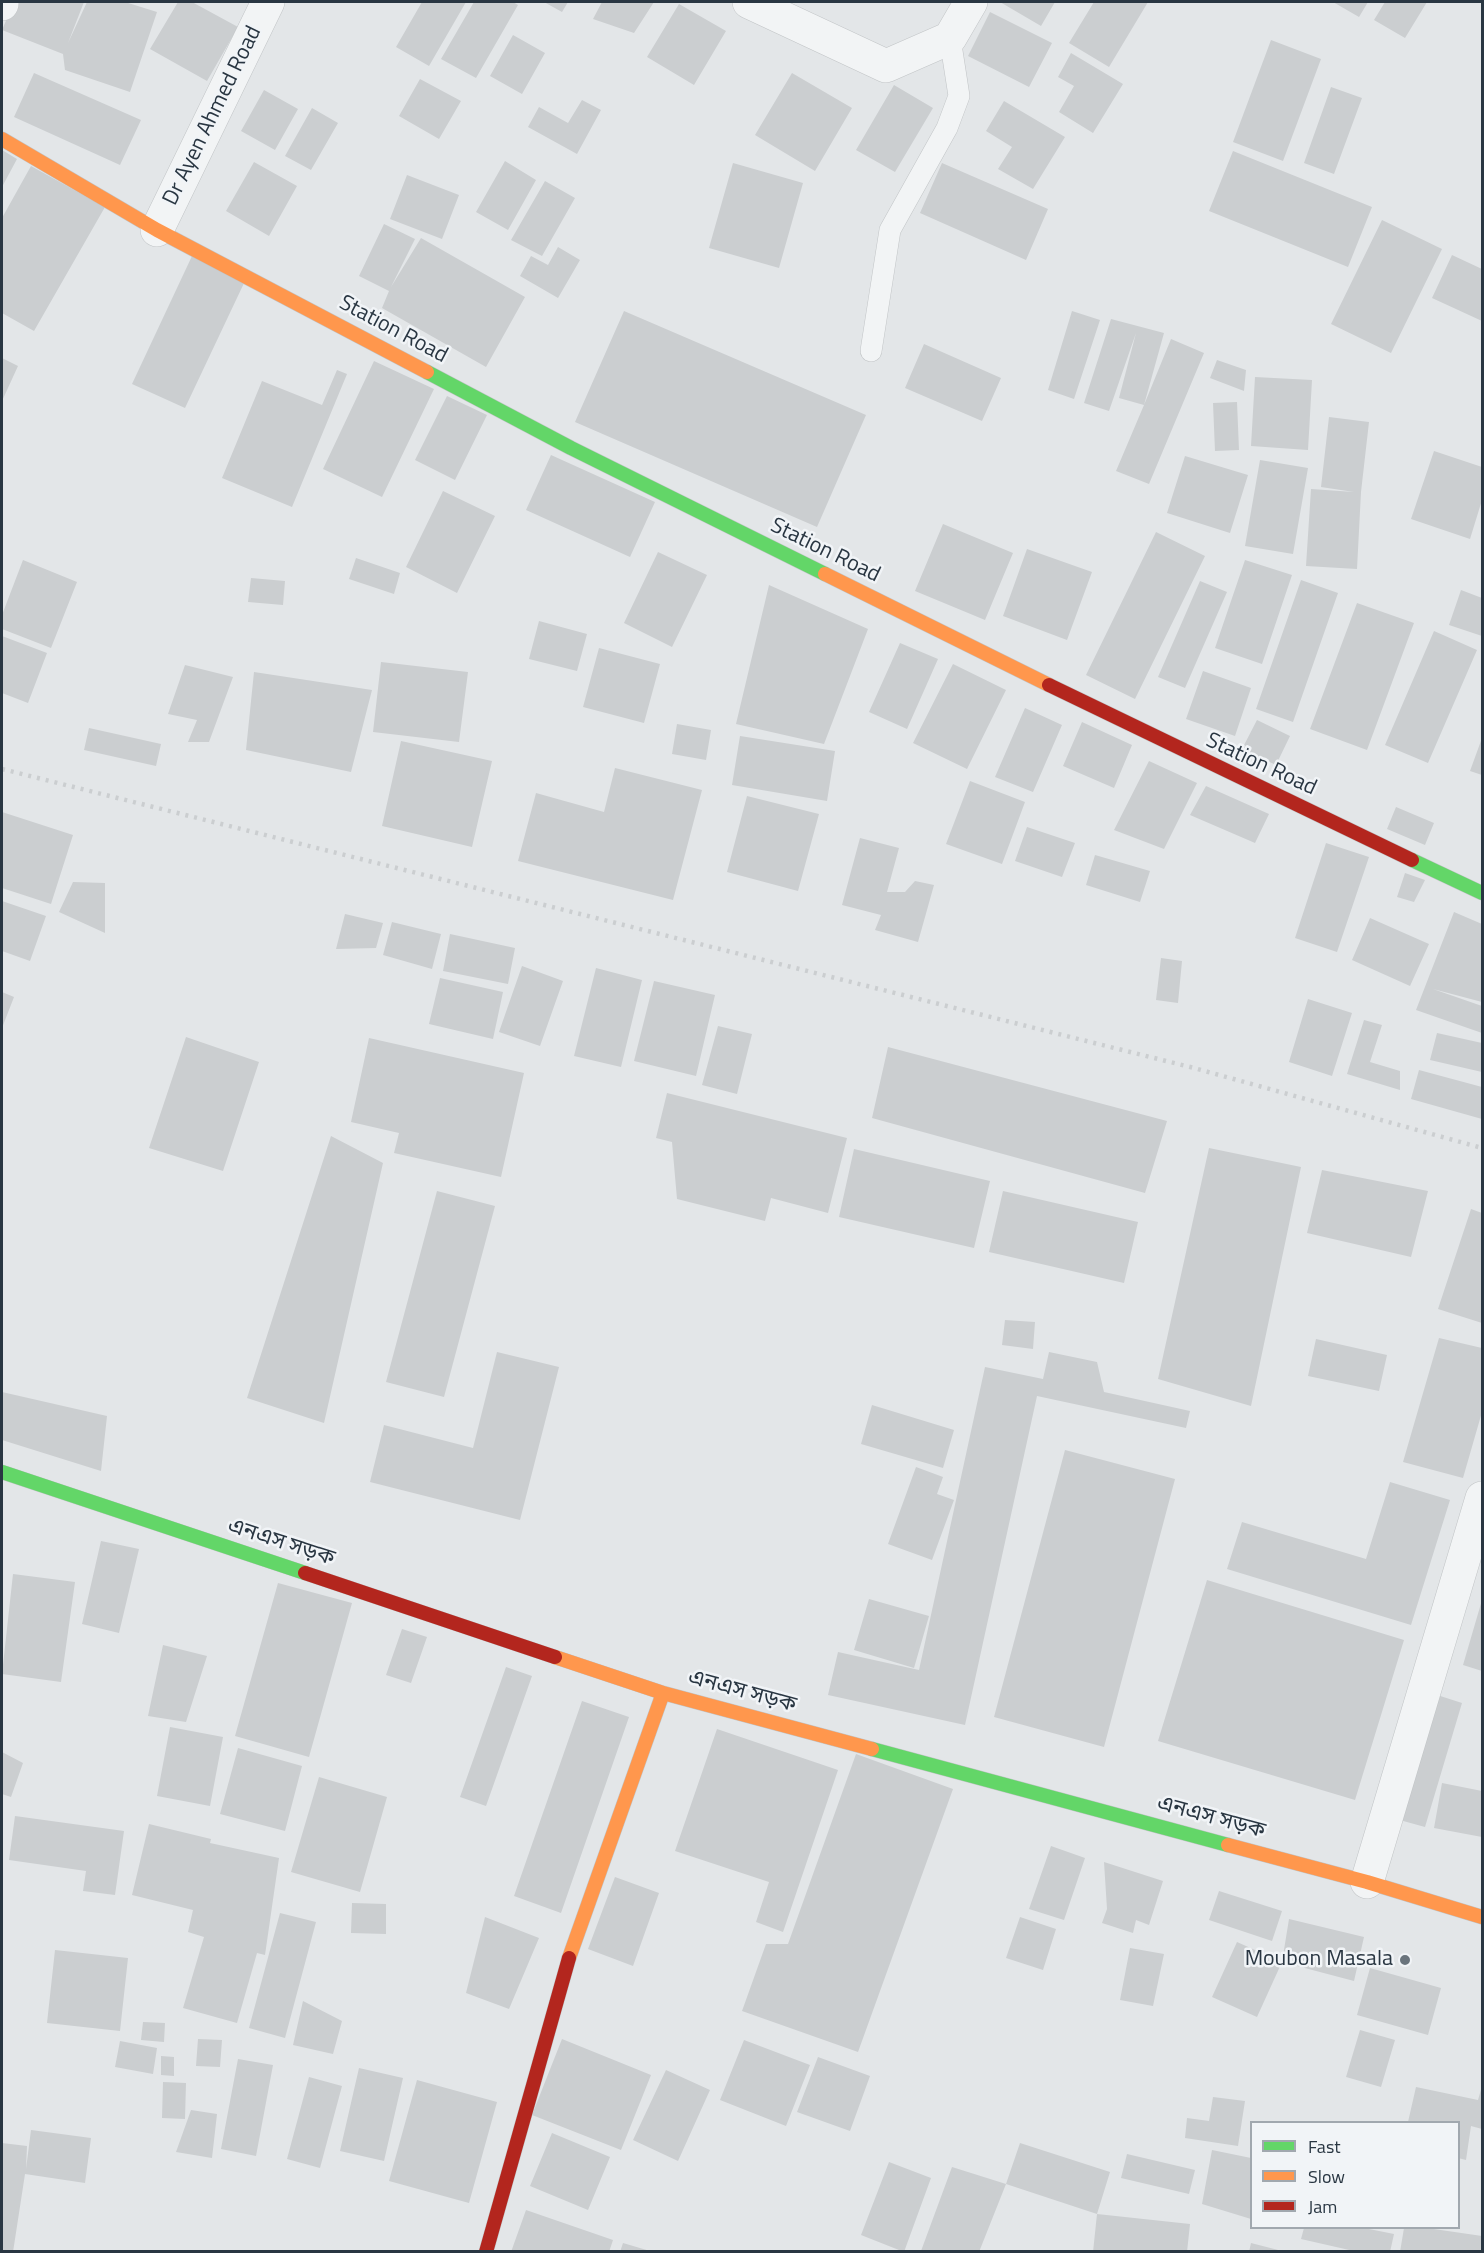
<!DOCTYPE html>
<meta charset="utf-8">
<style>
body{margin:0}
#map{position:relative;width:1484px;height:2253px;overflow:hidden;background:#e3e6e8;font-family:"Titillium Web",sans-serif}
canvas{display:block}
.frame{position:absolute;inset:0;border:3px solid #293642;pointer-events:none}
.legend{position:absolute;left:1250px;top:2121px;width:210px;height:108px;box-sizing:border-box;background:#f1f4f7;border:2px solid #a1a8af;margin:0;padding:8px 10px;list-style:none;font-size:18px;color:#293642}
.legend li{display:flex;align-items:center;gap:12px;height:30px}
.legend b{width:30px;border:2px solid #a1a8af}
</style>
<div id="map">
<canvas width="1484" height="2253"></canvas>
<div class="frame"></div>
<ul class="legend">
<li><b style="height:8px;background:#63d668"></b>Fast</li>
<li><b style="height:8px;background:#ff974d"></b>Slow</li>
<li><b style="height:8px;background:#b3261e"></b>Jam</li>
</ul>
</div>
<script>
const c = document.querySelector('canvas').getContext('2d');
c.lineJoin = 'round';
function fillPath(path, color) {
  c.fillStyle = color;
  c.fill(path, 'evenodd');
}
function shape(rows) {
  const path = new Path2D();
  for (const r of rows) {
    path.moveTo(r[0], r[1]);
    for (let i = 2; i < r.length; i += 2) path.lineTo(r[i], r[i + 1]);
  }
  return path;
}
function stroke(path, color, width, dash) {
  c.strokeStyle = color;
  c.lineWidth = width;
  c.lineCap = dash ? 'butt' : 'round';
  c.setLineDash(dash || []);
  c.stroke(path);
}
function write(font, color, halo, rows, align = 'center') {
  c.font = font + ' "Titillium Web","Noto Sans Bengali",sans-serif';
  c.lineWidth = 5;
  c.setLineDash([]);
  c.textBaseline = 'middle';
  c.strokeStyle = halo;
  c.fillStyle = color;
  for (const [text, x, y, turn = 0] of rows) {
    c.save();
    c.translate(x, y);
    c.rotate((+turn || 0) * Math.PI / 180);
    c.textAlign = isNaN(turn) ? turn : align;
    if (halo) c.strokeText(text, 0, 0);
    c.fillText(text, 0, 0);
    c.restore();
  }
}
fillPath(shape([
 [14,2,84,2,68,43,87,2,125,2,157,12,130,92,65,70,63,54,2,30],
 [178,2,192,2,238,27,207,81,150,49],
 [422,2,466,2,429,66,396,47],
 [474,2,513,2,518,5,476,78,441,59],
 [544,2,568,2,562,12],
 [602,2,654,2,634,33,593,19],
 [1000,2,1055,2,1041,26],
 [1094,2,1148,2,1109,67,1069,43],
 [1333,2,1368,2,1359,17],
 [1385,2,1427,2,1405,38,1374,20],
 [679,4,726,31,694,85,647,57],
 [990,12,1052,43,1029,87,968,56],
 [513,35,545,53,522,94,490,76],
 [1271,40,1321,59,1283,161,1233,142],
 [1071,53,1123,84,1093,133,1059,112,1074,86,1058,77],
 [34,73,141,120,120,165,14,117],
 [792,73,852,108,815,171,755,135],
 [420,79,461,101,439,139,399,116],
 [894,85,933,108,895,172,856,150],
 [1331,87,1362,98,1334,174,1304,163],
 [264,90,298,109,275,150,241,131],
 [582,100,601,110,577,154,528,127,539,107,568,123],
 [1004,101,1065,137,1033,189,998,169,1012,147,986,131],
 [312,108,338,123,311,170,285,156],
 [2,150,17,159,2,187],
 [1233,151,1372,207,1348,267,1209,211],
 [505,161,536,180,508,230,476,212],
 [254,162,297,186,269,236,226,211],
 [733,163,803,183,779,268,709,248],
 [942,163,1048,209,1026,260,920,213],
 [31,166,105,207,34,331,2,313,2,218],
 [407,175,459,195,442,239,390,219],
 [545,181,575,198,542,256,511,240],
 [1382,220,1442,249,1391,353,1331,324],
 [384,224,415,239,391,287,421,238,525,297,486,367,382,308,389,291,359,276],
 [558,247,580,260,558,298,520,276,531,256,548,265],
 [1452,255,1482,269,1482,321,1432,298],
 [192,256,245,281,185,408,132,384],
 [624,311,866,415,817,527,575,422],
 [1072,311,1100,320,1074,399,1048,390],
 [1111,319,1164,333,1144,405,1171,339,1204,353,1149,484,1116,471,1144,405,1119,398,1136,333,1109,411,1084,403],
 [924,344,1001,378,982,421,905,388],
 [2,358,18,366,2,401],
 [1217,360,1246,370,1244,391,1210,378],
 [374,361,434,389,382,497,323,469],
 [337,370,347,374,292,507,222,478,262,381,322,405],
 [1255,377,1312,380,1308,450,1251,446],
 [447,396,487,415,455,480,415,460],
 [1237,402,1239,450,1215,451,1213,403],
 [1329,417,1369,422,1361,492,1357,569,1306,566,1311,489,1354,492,1321,487],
 [1434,451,1482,467,1482,500,1470,539,1411,519],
 [551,455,655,502,630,557,526,510],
 [1185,456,1248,475,1230,533,1167,513],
 [1260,460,1308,468,1293,554,1245,546],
 [443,491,495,516,457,593,406,567],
 [943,524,1013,553,985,620,915,591],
 [1156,532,1205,556,1135,699,1086,675],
 [1027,549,1092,572,1067,640,1003,616],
 [658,552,707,575,672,647,624,623],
 [356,558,400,573,394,594,349,579],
 [23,560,77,582,51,648,2,629,2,615],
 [1245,560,1292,575,1262,664,1215,648],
 [251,578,285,581,283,605,248,602],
 [1301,580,1338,593,1293,722,1256,709],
 [1200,581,1227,592,1185,688,1158,677],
 [769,585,868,629,824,744,736,724],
 [1461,590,1482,598,1482,636,1449,625],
 [1357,603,1414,623,1367,750,1310,729],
 [539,621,587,634,577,671,529,659],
 [1434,631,1477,650,1428,763,1385,745],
 [2,636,47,653,28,703,2,693],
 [900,643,938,659,907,729,869,712],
 [599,648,660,664,644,723,583,707],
 [381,662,468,672,459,742,373,732],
 [953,664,1006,690,967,769,913,743],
 [185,665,233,677,209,742,188,742,197,720,168,714],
 [1203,671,1251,688,1235,736,1186,719],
 [254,672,372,690,351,772,246,750],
 [1025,708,1062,725,1033,792,995,777],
 [1257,720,1290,736,1276,765,1242,749],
 [1082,722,1132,745,1114,788,1063,766],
 [677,724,711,730,706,760,672,754],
 [89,728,161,744,156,766,84,750],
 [740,736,835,751,827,801,732,785],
 [1482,738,1482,775,1470,771],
 [401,741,492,761,472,847,382,826],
 [1149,761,1197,783,1164,849,1114,830],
 [615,768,702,790,673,900,518,861,536,793,604,812],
 [970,781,1025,802,1002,864,946,844],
 [1206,786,1269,814,1255,843,1190,815],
 [747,796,819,814,798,891,727,872],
 [1396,807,1434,823,1425,845,1387,829],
 [2,812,73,835,51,904,2,888],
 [1027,827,1075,843,1062,877,1015,861],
 [860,838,899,848,887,892,905,892,915,881,934,885,918,942,875,930,881,915,842,905],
 [1326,843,1369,857,1337,952,1295,938],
 [1095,855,1150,871,1140,902,1086,885],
 [1405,873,1425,880,1414,902,1397,897],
 [73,882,105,883,105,933,59,912],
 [2,901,46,916,30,961,2,951],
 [1454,912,1482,924,1482,1002,1433,989,1482,1006,1482,1033,1416,1010],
 [345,914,383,923,376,948,336,949],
 [1370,918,1429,944,1410,986,1352,960],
 [392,922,441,934,432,969,383,955],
 [450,934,515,948,508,984,443,971],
 [1161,958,1182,961,1178,1003,1156,1000],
 [522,966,563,981,540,1046,499,1032],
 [596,968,642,980,621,1067,574,1056],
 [440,978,503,992,493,1039,429,1024],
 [654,981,715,995,696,1076,634,1061],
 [2,992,14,997,2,1028],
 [1308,999,1352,1013,1332,1076,1289,1062],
 [1364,1020,1382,1025,1370,1062,1400,1071,1400,1090,1347,1074],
 [718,1026,752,1034,737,1094,702,1085],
 [1437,1033,1482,1043,1482,1072,1430,1060],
 [186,1037,259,1062,223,1171,149,1148],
 [369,1038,524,1073,501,1177,394,1153,399,1133,351,1122],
 [888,1047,1167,1121,1145,1193,872,1118],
 [1419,1070,1482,1087,1482,1119,1411,1099],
 [667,1093,847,1138,828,1213,771,1198,765,1221,677,1199,672,1142,656,1138],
 [331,1136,383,1163,324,1423,247,1398],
 [1209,1148,1301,1167,1251,1406,1158,1379],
 [854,1149,990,1181,974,1248,839,1217],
 [1322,1170,1428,1191,1411,1257,1307,1233],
 [437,1191,495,1206,444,1397,386,1382],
 [1003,1191,1138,1222,1124,1283,989,1252],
 [1471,1209,1482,1213,1482,1323,1438,1309],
 [1005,1320,1035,1322,1033,1349,1002,1345],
 [1439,1338,1482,1348,1482,1412,1463,1478,1403,1462],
 [1316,1339,1387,1355,1379,1391,1308,1376],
 [497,1352,559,1367,520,1520,370,1482,384,1425,473,1448],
 [1049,1352,1097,1362,1104,1392,1190,1411,1186,1428,1037,1396,965,1725,828,1695,838,1652,919,1670,985,1367,1043,1379],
 [2,1392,107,1416,101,1471,2,1440],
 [872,1405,954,1430,943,1468,861,1444],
 [1065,1450,1175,1479,1104,1747,994,1717],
 [916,1467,943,1477,937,1494,954,1500,932,1560,888,1544],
 [1390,1482,1450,1500,1411,1625,1227,1569,1242,1522,1366,1559],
 [101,1541,139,1549,119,1633,82,1624],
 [13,1574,75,1582,61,1682,2,1674],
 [1207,1580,1404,1640,1355,1800,1158,1741],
 [278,1583,352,1603,309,1757,235,1736],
 [869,1599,929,1616,914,1668,854,1650],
 [1482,1600,1482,1671,1463,1665],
 [402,1629,427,1637,411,1683,386,1675],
 [163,1645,207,1656,186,1722,148,1716],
 [506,1667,532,1676,486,1806,460,1797],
 [1434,1694,1462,1703,1425,1827,1396,1819],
 [582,1701,629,1717,561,1913,514,1896],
 [170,1727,223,1737,210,1806,157,1796],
 [717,1729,838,1770,783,1932,756,1922,769,1882,675,1851],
 [238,1748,302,1766,285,1831,220,1814],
 [2,1752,23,1763,11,1797,2,1794],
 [856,1754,953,1789,858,2052,742,2011,766,1944,788,1944],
 [319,1777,387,1797,360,1892,291,1872],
 [1442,1783,1482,1791,1482,1837,1434,1828],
 [15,1816,124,1831,115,1895,83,1891,86,1871,9,1860],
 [149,1824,211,1839,210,1843,279,1858,265,1955,257,1953,237,2023,183,2008,204,1937,188,1932,193,1910,132,1895],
 [1051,1846,1085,1858,1064,1920,1029,1909],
 [1104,1862,1163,1881,1149,1925,1136,1920,1133,1933,1102,1923,1107,1909],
 [615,1877,659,1893,633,1966,588,1949],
 [1219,1891,1282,1911,1272,1941,1209,1920],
 [352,1903,386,1904,386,1934,351,1933],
 [280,1913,316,1922,285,2038,249,2028],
 [485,1917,539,1938,509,2009,466,1993],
 [1020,1917,1056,1929,1043,1970,1006,1958],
 [1289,1919,1364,1937,1354,1981,1282,1962],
 [1237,1942,1282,1962,1257,2017,1212,1997],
 [1130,1948,1164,1954,1153,2006,1120,2000],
 [55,1950,128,1958,120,2031,47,2023],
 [1370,1968,1441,1988,1428,2035,1357,2015],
 [303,2001,342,2021,333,2054,293,2045],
 [143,2022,165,2023,164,2042,141,2040],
 [1360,2030,1395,2040,1381,2087,1346,2077],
 [198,2039,222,2040,220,2067,196,2066],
 [562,2039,651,2075,621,2150,532,2115],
 [744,2040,810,2065,786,2126,720,2100],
 [120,2041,157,2048,153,2074,115,2067],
 [161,2056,174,2057,174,2076,161,2075],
 [818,2057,870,2076,850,2131,797,2112],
 [238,2059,273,2065,256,2156,221,2149],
 [359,2068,403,2078,384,2161,340,2151],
 [666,2070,710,2090,678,2161,633,2140],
 [309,2077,342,2086,320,2168,287,2159],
 [417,2080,497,2102,469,2203,389,2181],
 [163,2082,186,2083,185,2119,162,2118],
 [1482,2086,1482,2129,1471,2126,1466,2160,1458,2158,1458,2122,1408,2122,1416,2087,1478,2100],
 [1213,2097,1245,2101,1238,2146,1185,2138,1187,2118,1209,2121],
 [191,2110,217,2114,212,2158,176,2152],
 [31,2130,91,2138,85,2183,25,2174,13,2252,2,2252,2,2143,27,2146,26,2169],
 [552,2133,610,2157,588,2210,530,2186],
 [1020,2143,1110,2172,1097,2214,1006,2184],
 [1212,2150,1251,2158,1251,2219,1202,2204],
 [1127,2154,1195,2170,1189,2194,1121,2178],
 [889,2162,931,2178,904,2252,861,2235],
 [952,2167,1006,2184,979,2252,921,2251],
 [526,2210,613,2240,609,2252,511,2252],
 [1097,2214,1190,2224,1187,2252,1093,2252],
 [1304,2228,1364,2228,1394,2234,1390,2252,1358,2252,1301,2239],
 [1404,2228,1427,2228,1482,2236,1482,2252,1400,2252],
 [623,2243,650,2251,650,2252,620,2252],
 [1251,2243,1282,2251,1282,2252,1249,2252]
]), '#cbced0');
const lane = shape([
 [871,351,890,230,947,128,959,96,950,38]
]);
const street = shape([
 [749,2,886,66,950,38,971,2],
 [2,4,2,2],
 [157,230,268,2],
 [1367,1882,1482,1498]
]);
const fast = shape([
 [427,372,571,448,825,574],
 [1412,860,1482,893],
 [2,1472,305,1573],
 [872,1749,1228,1845]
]);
const slow = shape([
 [2,139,157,230,427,372],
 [825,574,1049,685],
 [555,1657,663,1693,872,1749],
 [1228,1845,1367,1882,1482,1917],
 [569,1958,663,1693]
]);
const jam = shape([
 [1049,685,1412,860],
 [305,1573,555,1657],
 [486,2252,569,1958]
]);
stroke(lane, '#c1c4c6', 22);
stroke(street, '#c1c4c6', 34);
stroke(fast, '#c1c4c6', 15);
stroke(slow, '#c1c4c6', 15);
stroke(jam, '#c1c4c6', 15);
stroke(lane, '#f2f4f5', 21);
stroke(street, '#f2f4f5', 33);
stroke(fast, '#63d668', 14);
stroke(slow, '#ff974d', 14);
stroke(jam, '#b3261e', 14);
stroke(shape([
 [2,769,1194,1068,1482,1148]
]), '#cbced0', 4.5, [3, 6]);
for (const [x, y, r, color] of [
 [1405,1960,6,"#6a747c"]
]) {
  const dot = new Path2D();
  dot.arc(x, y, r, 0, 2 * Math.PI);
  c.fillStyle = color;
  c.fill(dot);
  stroke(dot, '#f1f4f7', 2);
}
write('22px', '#293642', '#f1f4f7', [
 ["Dr Ayen Ahmed Road",213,116,-64],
 ["Station Road",393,330,28],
 ["Station Road",825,551,26],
 ["Station Road",1261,765,25],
 ["এনএস সড়ক",281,1543,18],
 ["এনএস সড়ক",742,1692,15],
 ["এনএস সড়ক",1211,1818,15]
]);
write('22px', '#293642', '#f1f4f7', [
 ["Moubon Masala",1393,1960]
], 'right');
</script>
